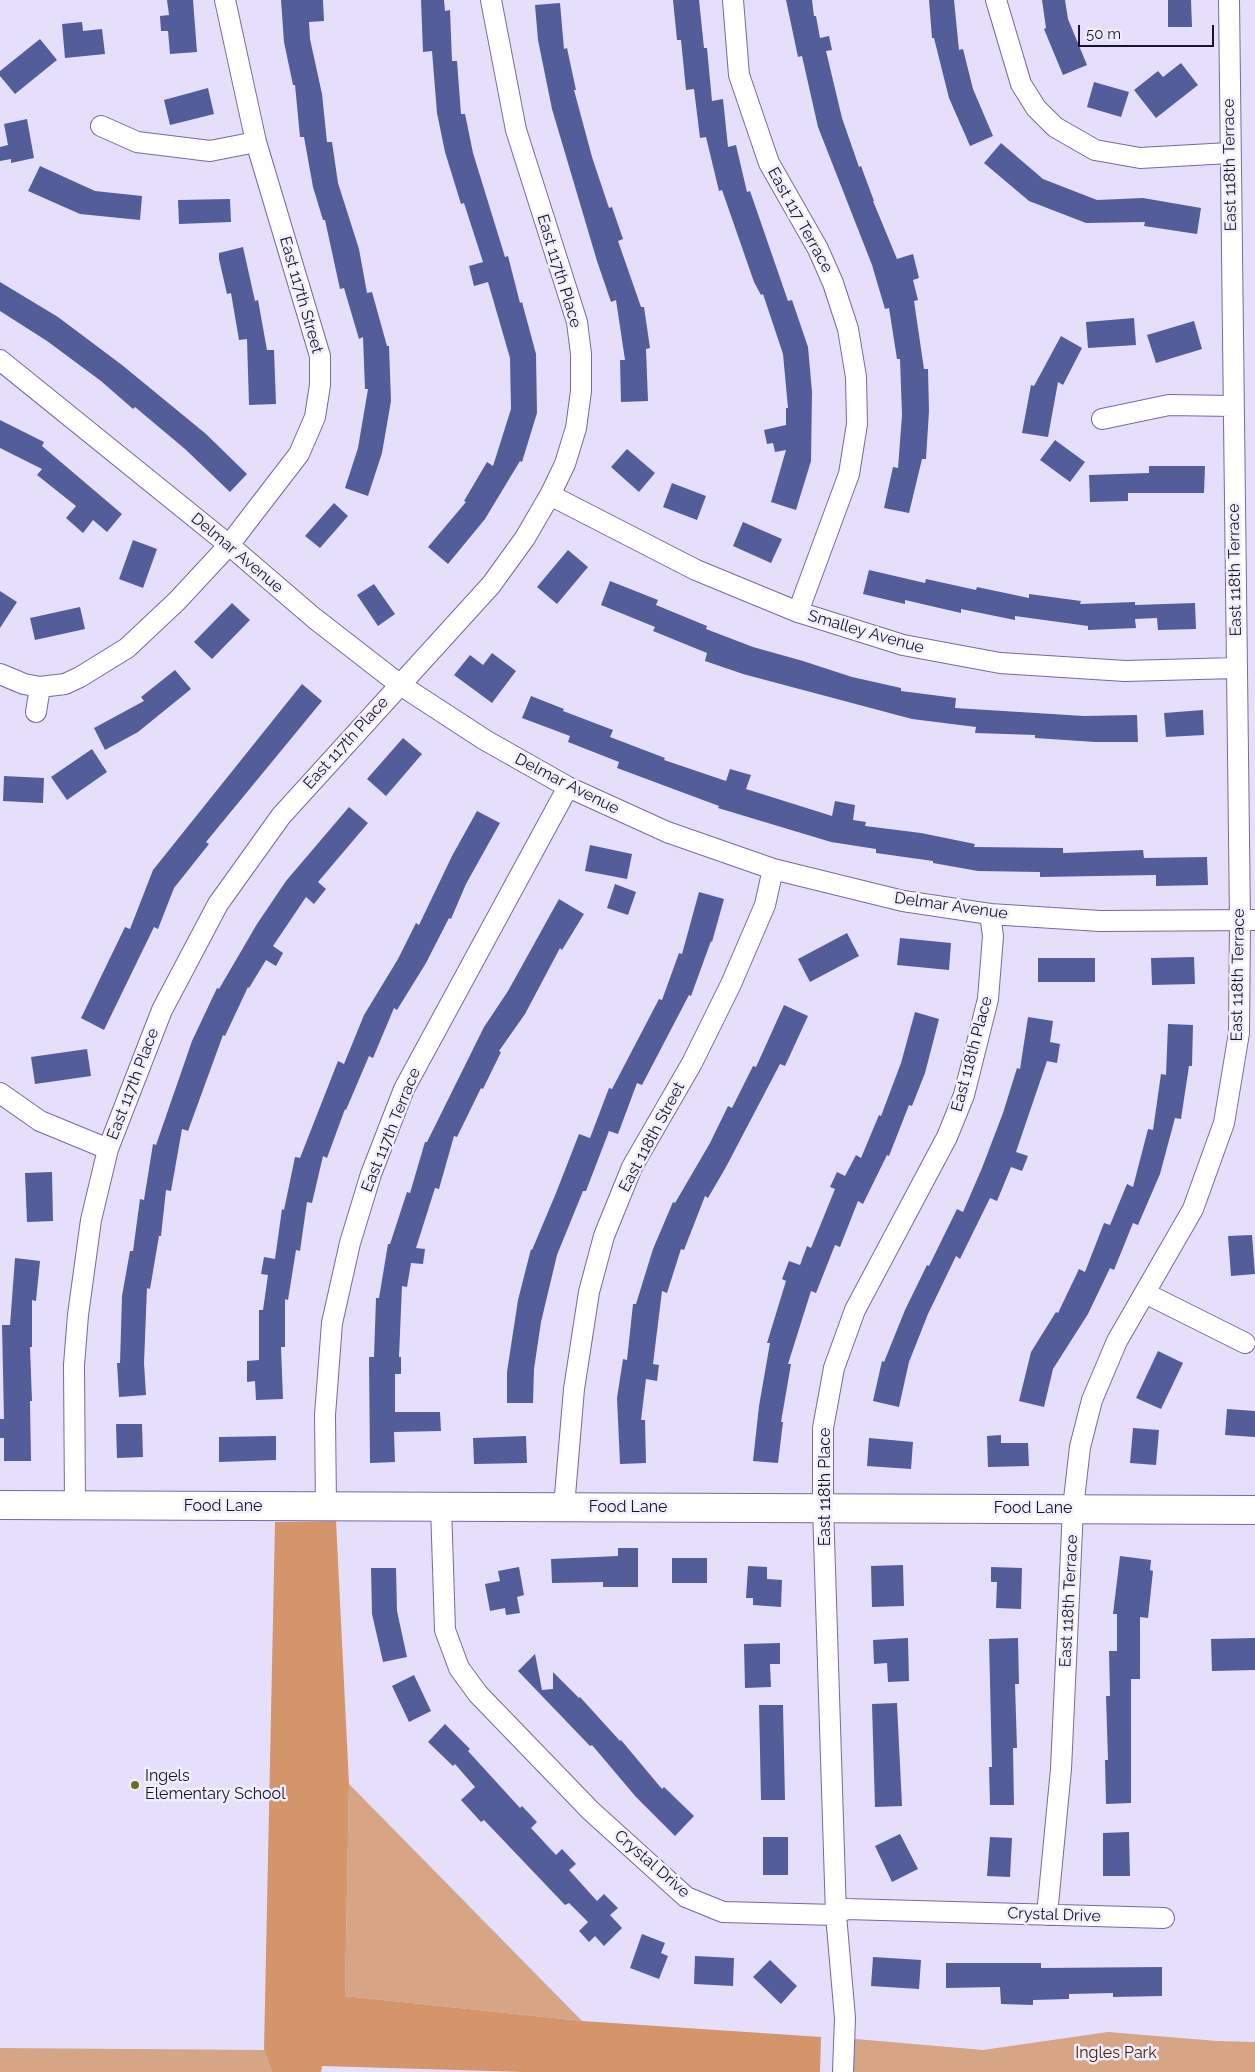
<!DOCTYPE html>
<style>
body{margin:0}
#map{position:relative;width:1255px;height:2072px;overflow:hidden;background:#e5dffc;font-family:Raleway,sans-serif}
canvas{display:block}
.scale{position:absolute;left:1078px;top:25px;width:136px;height:22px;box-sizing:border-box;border:2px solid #1a132c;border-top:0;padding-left:6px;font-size:15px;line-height:18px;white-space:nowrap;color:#1a132c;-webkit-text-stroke:4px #f1effd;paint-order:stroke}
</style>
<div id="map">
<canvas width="1255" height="2072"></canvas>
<div class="scale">50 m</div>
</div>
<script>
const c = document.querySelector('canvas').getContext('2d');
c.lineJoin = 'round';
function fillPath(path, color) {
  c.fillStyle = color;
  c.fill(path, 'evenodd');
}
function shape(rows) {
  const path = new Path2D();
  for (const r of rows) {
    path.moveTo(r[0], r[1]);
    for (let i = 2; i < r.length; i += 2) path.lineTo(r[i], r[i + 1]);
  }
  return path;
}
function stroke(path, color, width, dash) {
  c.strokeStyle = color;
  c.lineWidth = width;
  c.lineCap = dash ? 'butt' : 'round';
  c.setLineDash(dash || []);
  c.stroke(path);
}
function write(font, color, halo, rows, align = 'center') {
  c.font = font + ' Raleway,sans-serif';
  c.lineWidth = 5;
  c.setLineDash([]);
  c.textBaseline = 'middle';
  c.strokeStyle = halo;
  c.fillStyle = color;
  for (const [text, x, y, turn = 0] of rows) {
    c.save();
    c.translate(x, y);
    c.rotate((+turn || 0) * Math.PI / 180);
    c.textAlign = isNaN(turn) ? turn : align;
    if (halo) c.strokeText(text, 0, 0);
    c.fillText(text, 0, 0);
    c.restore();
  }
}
fillPath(shape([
 [349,1784,582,2021,345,1996],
 [1108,2032,1217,2041,1255,2042,1255,2072,843,2072,844,2038,983,2050],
 [0,2048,264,2050,272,2072,0,2072]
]), '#d5a585');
fillPath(shape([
 [336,1521,349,1784,345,1996,582,2021,821,2037,820,2072,524,2072,322,2066,321,2072,272,2072,264,2050,275,1522]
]), '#d4956a');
fillPath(shape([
 [167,0,193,0,197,52,170,54,168,31,161,31,160,16,169,15],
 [281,0,323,0,324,21,309,22,310,39,322,94,327,142,332,142,338,183,359,249,367,293,372,292,387,346,389,346,391,401,382,453,368,496,345,488,358,448,368,389,365,389,363,337,359,339,344,288,340,289,325,220,323,220,313,187,304,137,300,137,295,85,293,85,284,42],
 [421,0,444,0,445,11,450,10,452,61,457,61,461,114,465,114,473,153,505,257,508,256,520,303,522,302,536,354,537,413,522,462,520,461,485,519,448,564,428,547,466,502,464,501,487,462,493,466,511,409,510,358,488,282,474,286,469,266,483,262,464,203,461,204,445,152,437,113,432,51,423,52],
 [673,0,699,0,704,48,707,48,712,101,723,99,728,147,736,145,747,192,750,191,788,301,792,300,808,347,812,392,811,461,796,510,771,502,786,450,775,452,773,443,767,444,764,430,786,425,786,408,788,408,783,354,763,294,761,295,754,282,722,190,719,191,706,137,700,138,694,89,686,90,681,40,677,40],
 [786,0,812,0,814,16,816,16,820,38,829,36,832,50,826,51,842,118,859,167,861,166,874,201,873,201,897,259,913,254,919,278,913,280,918,300,914,301,924,369,928,369,929,411,926,459,922,459,909,513,884,508,893,467,898,468,902,415,900,359,897,359,889,308,885,309,872,265,818,127,802,56,798,57],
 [929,0,954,0,959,50,963,49,973,89,993,136,970,146,949,98,934,38,932,38],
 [1042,0,1065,0,1068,19,1087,65,1063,75,1044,29,1046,28],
 [1168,0,1191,0,1192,27,1168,27],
 [560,3,564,49,567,48,576,90,574,90,592,157,609,208,612,207,623,239,618,241,641,307,644,307,650,348,646,349,648,401,621,402,620,360,625,360,616,300,611,302,597,261,552,109,538,40,535,5],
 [82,22,83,31,102,29,105,54,65,58,62,24],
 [40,39,57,60,15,94,0,76,0,71],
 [1181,63,1198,85,1156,118,1134,90,1158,71,1163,77],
 [1094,82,1129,92,1121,117,1087,107],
 [208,88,214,114,170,125,164,100],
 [27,119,34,158,11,163,11,159,0,161,0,147,8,145,4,124],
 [1001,143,1043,179,1097,200,1143,198,1201,208,1197,234,1144,226,1145,222,1086,223,1029,201,984,163],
 [40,166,95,191,142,196,140,220,80,214,28,191],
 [230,199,231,222,179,224,178,200],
 [243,247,255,301,258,300,267,350,274,350,276,404,249,405,247,339,239,340,231,293,227,294,219,259,219,253],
 [0,282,58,317,122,365,206,434,247,474,230,492,185,449,135,407,133,409,101,381,47,341,0,311],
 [1134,318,1136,345,1088,348,1086,322],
 [1194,321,1202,349,1156,363,1147,335],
 [1061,336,1082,348,1063,385,1058,382,1048,437,1022,433,1031,385,1034,386],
 [0,420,44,442,42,446,122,514,107,532,93,520,83,533,66,518,76,506,37,475,42,469,0,448],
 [1055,440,1085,462,1070,482,1040,460],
 [627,449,655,473,639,492,611,467],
 [1149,466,1205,466,1204,493,1128,493,1128,501,1090,502,1089,475,1149,473],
 [672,483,706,496,697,520,663,507],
 [334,503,348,516,320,548,305,536],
 [743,522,782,539,771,563,733,546],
 [133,540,157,549,143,588,119,579],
 [568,550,588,567,557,604,537,587],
 [869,570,925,583,926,579,976,590,977,587,1029,598,1029,594,1081,601,1080,604,1135,602,1135,605,1195,603,1196,629,1158,630,1157,618,1135,619,1136,628,1088,630,1088,626,1015,616,1015,620,961,609,961,613,905,600,905,604,863,594],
 [610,581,658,600,656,605,707,626,706,629,753,647,803,661,852,677,901,688,901,691,956,698,955,708,1084,716,1137,715,1138,742,1095,742,1035,738,1035,735,975,733,976,727,912,719,743,674,705,661,707,653,653,631,655,627,601,605],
 [374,584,395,614,378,626,357,595],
 [0,591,17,602,0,628],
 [232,603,250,620,212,659,194,642],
 [80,607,85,629,35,640,30,618],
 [492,653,516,671,492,703,454,675,470,655,483,665],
 [175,670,191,689,138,732,105,750,94,728,144,701,141,697],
 [302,684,322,701,206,842,209,844,174,888,158,929,154,927,104,1030,81,1018,125,927,130,929,153,870],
 [531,696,564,709,563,711,613,730,610,737,665,758,664,760,726,781,730,769,751,775,746,789,832,816,835,801,855,805,853,820,866,822,865,826,921,833,975,844,974,847,1063,848,1063,853,1143,850,1144,858,1207,857,1208,885,1156,886,1156,875,1040,877,1040,872,978,871,933,863,933,861,876,853,876,849,831,842,718,808,719,806,617,768,619,762,568,742,570,736,522,718],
 [1203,710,1204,735,1166,737,1164,713],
 [403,738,422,754,386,796,367,779],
 [92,749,107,772,67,800,51,777],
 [4,776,44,778,43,803,3,801],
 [349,807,368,823,318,882,326,889,314,904,306,897,273,946,283,953,276,966,266,960,249,988,248,987,225,1036,223,1035,188,1131,182,1129,171,1191,166,1190,161,1236,159,1236,150,1289,147,1288,144,1363,146,1395,119,1397,117,1363,120,1363,122,1296,130,1251,133,1251,140,1199,144,1200,153,1144,156,1145,192,1041,217,988,219,989,257,924,286,881],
 [477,811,500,823,466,884,451,919,449,918,426,963,397,1010,394,1008,373,1058,369,1056,346,1110,345,1109,327,1158,323,1156,312,1203,307,1202,300,1251,296,1250,288,1300,285,1299,285,1347,281,1347,283,1399,256,1400,255,1381,247,1382,247,1361,259,1360,259,1310,263,1310,268,1275,261,1274,264,1257,275,1259,282,1209,284,1210,295,1157,300,1158,338,1061,344,1064,364,1015,398,959,416,923,419,925,452,856],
 [590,845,632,854,627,879,585,871],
 [615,884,636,892,628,915,607,908],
 [699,892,724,899,712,942,711,941,691,996,689,995,642,1085,637,1083,618,1134,609,1131,586,1191,583,1191,557,1255,541,1322,534,1369,533,1403,507,1403,507,1372,518,1300,531,1249,532,1250,556,1193,579,1134,590,1138,609,1088,612,1089,659,999,662,1000,679,953,682,954],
 [559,899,584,914,562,950,560,948,525,1014,499,1051,501,1052,483,1089,481,1088,457,1137,454,1136,439,1189,435,1188,416,1248,425,1249,423,1264,411,1263,407,1287,402,1286,399,1357,401,1357,401,1374,395,1374,395,1412,440,1412,441,1431,394,1432,395,1462,370,1463,369,1357,374,1357,376,1298,379,1298,388,1244,390,1244,407,1192,410,1193,425,1142,427,1142,484,1027,508,991],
 [847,933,859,956,810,982,798,959],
 [900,938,951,943,949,970,897,965],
 [1194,957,1195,984,1152,985,1151,958],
 [1038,958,1095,958,1095,982,1038,982],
 [784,1005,808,1016,785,1066,780,1064,726,1167,708,1198,705,1196,684,1250,681,1249,667,1293,662,1291,653,1364,659,1365,657,1381,646,1379,641,1420,645,1420,646,1463,620,1464,617,1398,623,1359,627,1360,633,1304,636,1304,653,1249,673,1202,675,1203,710,1143,728,1106,732,1108,753,1066,756,1067],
 [915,1012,939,1019,925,1073,912,1106,909,1105,889,1156,887,1155,863,1204,858,1201,840,1247,835,1245,816,1293,811,1291,788,1364,791,1364,781,1422,783,1422,778,1463,753,1461,759,1406,770,1343,767,1343,786,1281,782,1279,789,1261,800,1265,807,1246,811,1248,835,1189,830,1187,837,1172,845,1176,856,1155,861,1158,879,1115,881,1116,901,1063],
 [1028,1017,1053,1021,1050,1042,1060,1044,1057,1063,1047,1061,1016,1152,1028,1156,1022,1171,1011,1167,997,1201,990,1198,960,1259,956,1256,928,1314,909,1362,899,1407,873,1401,882,1361,884,1362,905,1310,927,1265,929,1266,957,1209,963,1212,982,1168,1003,1113,1017,1068,1020,1069],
 [1168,1024,1193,1025,1192,1066,1189,1066,1181,1119,1175,1118,1160,1174,1138,1225,1133,1223,1114,1270,1110,1268,1088,1314,1053,1369,1044,1407,1019,1401,1031,1352,1056,1312,1058,1313,1079,1269,1085,1272,1104,1223,1110,1225,1127,1184,1133,1187,1148,1129,1153,1130,1161,1074,1166,1075],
 [87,1049,91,1076,35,1084,31,1057],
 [52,1172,53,1221,27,1222,25,1173],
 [1252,1235,1255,1274,1231,1276,1228,1236],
 [15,1258,40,1261,36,1301,32,1300,32,1347,30,1347,32,1401,30,1401,31,1461,4,1461,4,1438,0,1438,0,1419,4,1419,2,1325,10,1325],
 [1158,1351,1183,1363,1161,1409,1136,1398],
 [1227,1409,1255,1411,1255,1437,1225,1435],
 [116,1424,142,1424,143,1457,117,1458],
 [1133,1428,1159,1430,1156,1465,1130,1463],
 [1001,1435,1001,1443,1028,1443,1029,1466,988,1467,987,1436],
 [276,1436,276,1460,219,1462,219,1437],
 [526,1436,527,1463,474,1464,473,1438],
 [869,1438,913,1442,911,1469,867,1466],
 [618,1548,638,1548,638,1587,603,1587,603,1582,552,1583,551,1559,618,1556],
 [1120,1556,1151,1560,1150,1570,1153,1571,1148,1618,1140,1617,1140,1679,1131,1679,1131,1803,1106,1804,1105,1760,1108,1760,1106,1696,1110,1696,1109,1651,1117,1651,1117,1614,1113,1614],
 [672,1558,707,1558,707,1583,672,1583],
 [903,1565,904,1606,872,1607,871,1566],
 [748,1566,767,1567,767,1579,782,1580,781,1607,753,1605,753,1598,746,1598],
 [519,1567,524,1595,517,1597,520,1613,506,1615,505,1608,490,1611,485,1584,500,1581,498,1571],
 [991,1567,1022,1568,1021,1609,996,1608,997,1582,991,1582],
 [371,1568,396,1568,397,1611,407,1657,383,1662,372,1614],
 [908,1638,909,1681,888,1682,887,1663,874,1664,873,1640],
 [1018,1638,1019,1684,1015,1684,1017,1748,1013,1748,1014,1805,990,1805,989,1767,992,1767,989,1639],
 [1255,1638,1255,1670,1212,1671,1211,1639],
 [780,1643,780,1664,770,1664,771,1687,745,1688,744,1644],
 [535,1654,542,1690,553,1689,553,1672,579,1698,580,1697,620,1741,621,1740,662,1789,664,1787,694,1816,675,1836,636,1797,592,1745,590,1746,518,1671],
 [414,1675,431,1711,409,1722,392,1686],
 [897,1703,902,1806,875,1807,872,1704],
 [759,1705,783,1705,785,1800,761,1800],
 [445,1724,470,1749,468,1751,520,1808,522,1806,537,1822,531,1828,556,1855,562,1849,576,1864,569,1870,597,1901,604,1894,618,1908,610,1915,622,1928,604,1946,595,1936,589,1942,579,1931,588,1922,569,1903,565,1905,484,1820,481,1822,461,1800,475,1787,455,1764,453,1766,428,1742],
 [1129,1832,1130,1876,1103,1876,1103,1833],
 [900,1834,918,1869,892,1882,875,1846],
 [763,1837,788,1837,788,1875,763,1875],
 [990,1837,1012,1838,1010,1877,987,1876],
 [642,1934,665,1943,661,1953,668,1956,659,1979,630,1968],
 [695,1956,734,1958,733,1986,694,1984],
 [873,1957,921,1960,919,1989,871,1986],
 [770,1960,797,1986,781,2004,753,1977],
 [946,1963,1041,1963,1041,1968,1162,1967,1162,1996,1113,1997,1113,1993,1069,1994,1069,1999,1033,2000,1033,2005,1001,2004,1000,1987,946,1988]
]), '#535d9a');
const street = shape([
 [733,0,739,75,769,163,818,249,833,283,848,329,856,377,857,424,849,474,798,612],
 [996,0,1021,84,1036,108,1055,127,1095,150,1140,158,1229,153],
 [101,126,137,142,210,151,256,142],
 [0,360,229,545,314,618,399,684,485,740,568,787,667,832,773,869,903,901,990,914,1100,921,1255,920],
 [1102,419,1169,405,1232,406],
 [550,495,696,570,798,612,903,645,1000,663,1125,671,1236,668],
 [0,674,24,684,40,687,65,684,80,677,127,648,177,601,229,545,299,454,315,417,320,385,320,356,256,142,225,0],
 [36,712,40,687],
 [0,1093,40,1121,108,1149],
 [1145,1293,1245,1343],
 [75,1505,74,1365,78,1315,91,1220,108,1149,162,1010,218,904,281,816,491,585,525,538,550,495,565,464,576,428,581,391,581,354,577,322,516,130,491,0],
 [326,1506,325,1415,332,1323,350,1243,371,1174,404,1089,568,787],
 [441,1506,445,1630,459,1668,478,1694,591,1811,686,1897,723,1912,836,1915,846,1909,1164,1918],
 [564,1507,574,1389,589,1292,604,1236,632,1167,692,1063,731,984,765,905,773,869],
 [1047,1915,1061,1769,1073,1508,1080,1447,1092,1400,1117,1341,1193,1209,1224,1123,1239,1033,1240,920,1229,0],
 [843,2072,845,2018,836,1915,823,1507,823,1428,834,1368,855,1310,947,1137,964,1095,988,999,993,936,990,914]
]);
const secondary = shape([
 [0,1505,1255,1510]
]);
stroke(street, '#7868a7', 22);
stroke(secondary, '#7868a7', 30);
stroke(street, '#fff', 20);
stroke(secondary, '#fff', 28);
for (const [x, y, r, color] of [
 [135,1785,5,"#687118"]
]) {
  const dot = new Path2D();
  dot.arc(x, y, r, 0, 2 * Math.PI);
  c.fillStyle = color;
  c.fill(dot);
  stroke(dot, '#f1effd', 2);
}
write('16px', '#1a132c', '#f1effd', [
 ["East 118th Terrace",1230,165,-91],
 ["East 117 Terrace",800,220,61],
 ["East 117th Place",559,271,73],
 ["East 117th Street",301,295,74],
 ["Delmar Avenue",237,553,40],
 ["East 118th Terrace",1235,570,-91],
 ["Smalley Avenue",866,632,16],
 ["East 117th Place",346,743,-48],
 ["Delmar Avenue",567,784,27],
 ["Delmar Avenue",951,906,8],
 ["East 118th Terrace",1238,975,-89],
 ["East 118th Place",972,1054,-75],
 ["East 117th Place",133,1084,-69],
 ["East 117th Terrace",391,1130,-68],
 ["East 118th Street",652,1137,-62],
 ["East 118th Place",825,1487,-90],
 ["Food Lane",223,1506],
 ["Food Lane",628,1507],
 ["Food Lane",1033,1508],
 ["East 118th Terrace",1069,1601,-87],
 ["Crystal Drive",652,1864,41],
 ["Crystal Drive",1054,1915,2]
]);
write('16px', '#1a132c', '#f1effd', [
 ["Ingels",145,1776],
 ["Elementary School",145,1794]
], 'left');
write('16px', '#482000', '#f1effd', [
 ["Ingles Park",1116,2053]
]);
</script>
